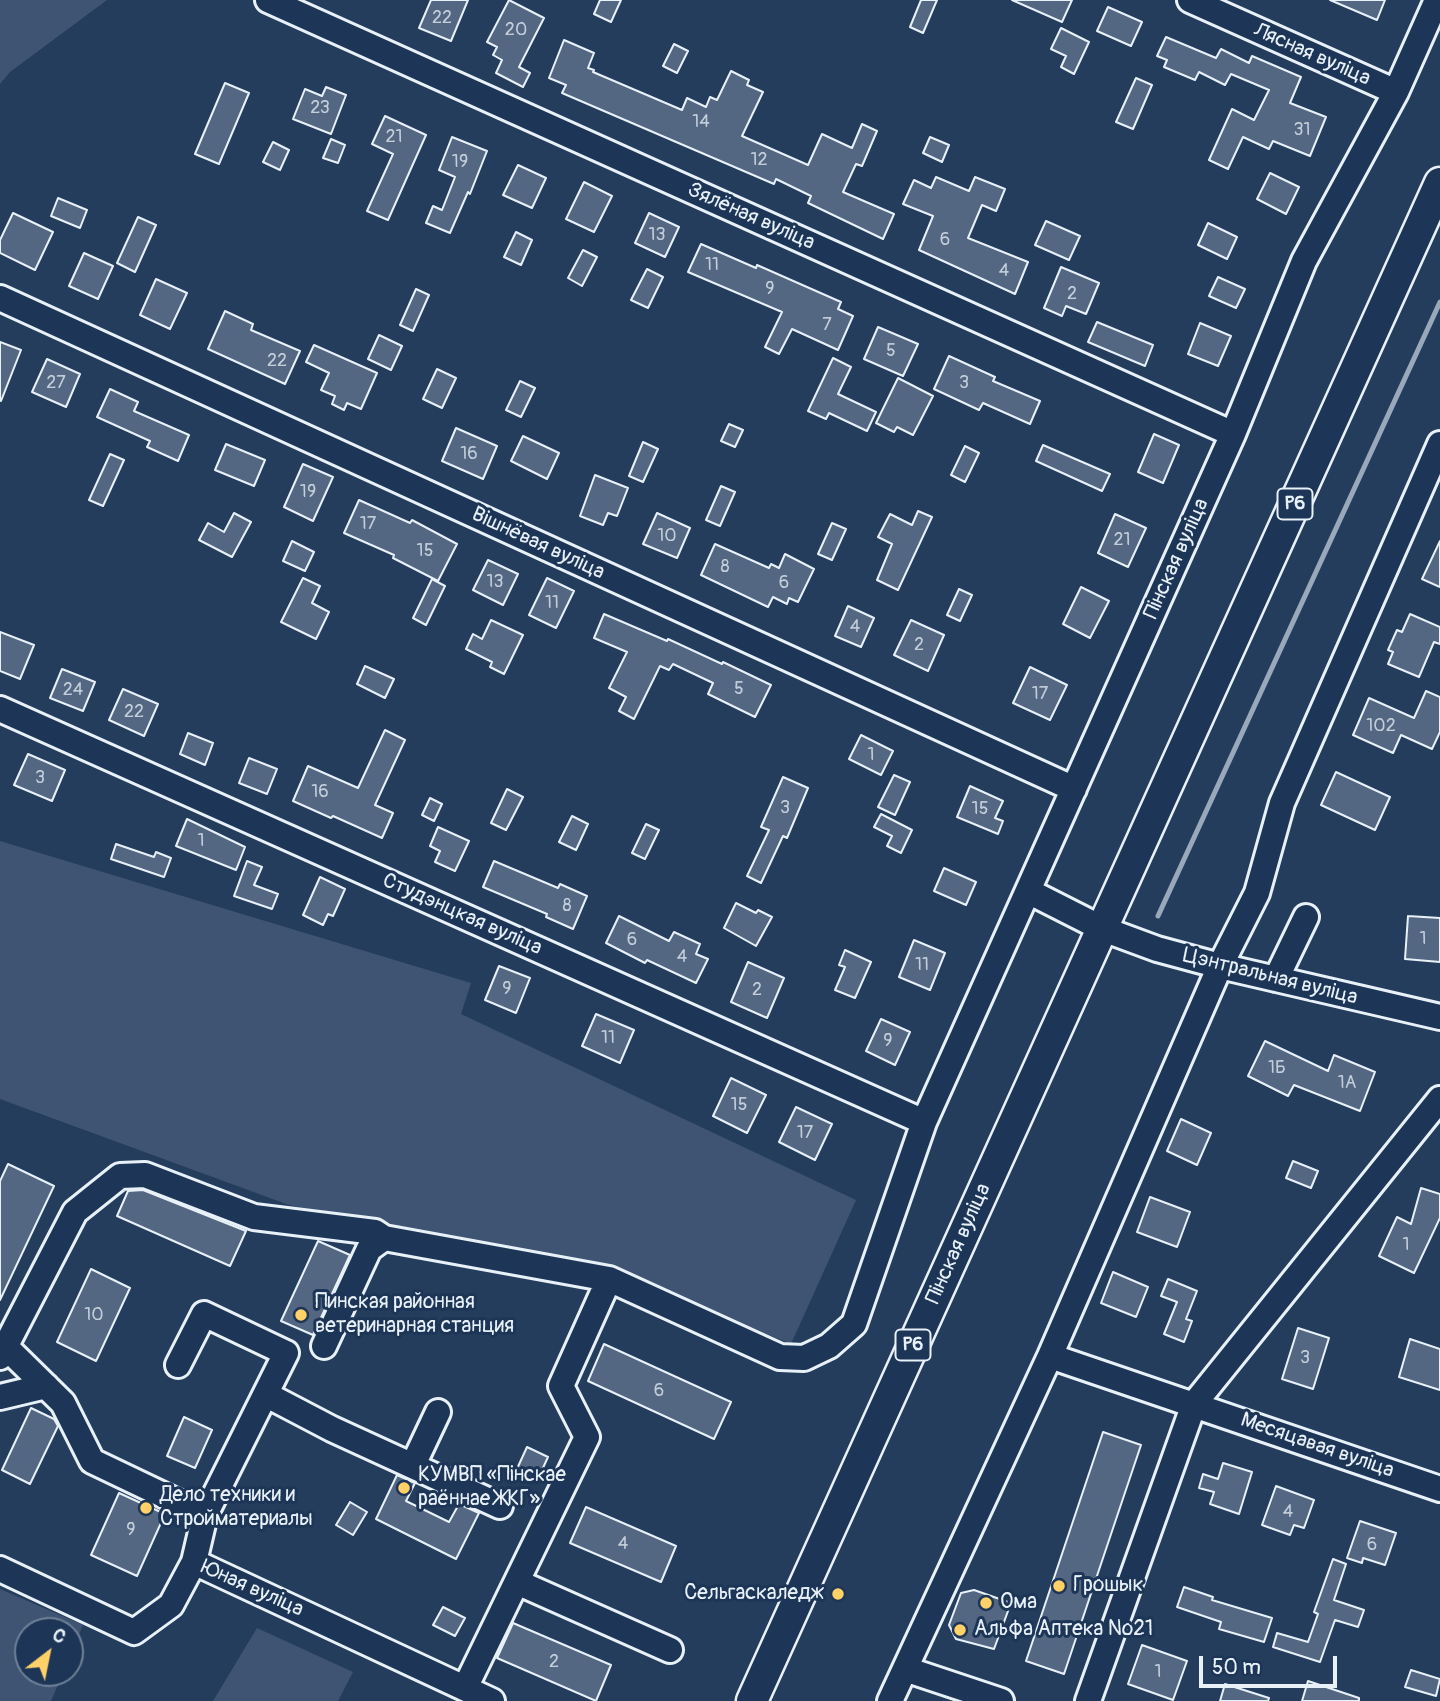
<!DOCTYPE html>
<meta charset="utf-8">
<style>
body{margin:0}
#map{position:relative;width:1440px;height:1701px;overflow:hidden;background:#253d5d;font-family:Pangolin,sans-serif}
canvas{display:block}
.north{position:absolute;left:14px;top:1617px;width:70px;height:70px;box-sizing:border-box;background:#1d3557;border:2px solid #6e8097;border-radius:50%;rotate:32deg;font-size:19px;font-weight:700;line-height:28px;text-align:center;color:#e8f1f8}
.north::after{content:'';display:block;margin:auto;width:24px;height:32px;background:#ffd166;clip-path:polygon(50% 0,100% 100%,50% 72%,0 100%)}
.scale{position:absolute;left:1199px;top:1656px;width:138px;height:32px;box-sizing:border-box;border:4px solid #e8f1f8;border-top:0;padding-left:9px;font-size:21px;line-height:24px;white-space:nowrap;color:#e8f1f8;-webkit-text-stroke:5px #1d3557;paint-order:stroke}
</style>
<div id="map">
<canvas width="1440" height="1701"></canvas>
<div class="north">С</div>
<div class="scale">50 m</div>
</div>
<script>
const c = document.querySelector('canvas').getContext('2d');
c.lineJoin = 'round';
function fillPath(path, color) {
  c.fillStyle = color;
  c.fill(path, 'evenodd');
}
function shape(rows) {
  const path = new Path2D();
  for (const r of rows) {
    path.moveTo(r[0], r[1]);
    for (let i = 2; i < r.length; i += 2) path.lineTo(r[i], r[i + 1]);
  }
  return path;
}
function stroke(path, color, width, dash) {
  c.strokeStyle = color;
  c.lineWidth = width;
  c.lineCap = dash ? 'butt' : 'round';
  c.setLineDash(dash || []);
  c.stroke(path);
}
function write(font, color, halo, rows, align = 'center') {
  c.font = font + ' Pangolin,sans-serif';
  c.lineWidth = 6;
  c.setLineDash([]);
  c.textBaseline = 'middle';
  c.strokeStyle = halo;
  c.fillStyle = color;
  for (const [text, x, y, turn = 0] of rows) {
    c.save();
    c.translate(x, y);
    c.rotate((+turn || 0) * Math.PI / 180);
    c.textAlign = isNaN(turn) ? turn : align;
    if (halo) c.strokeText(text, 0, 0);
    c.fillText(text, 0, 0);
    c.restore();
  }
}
fillPath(shape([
 [0,0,107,0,10,72,0,84],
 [0,841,471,983,461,1014,856,1200,791,1344,604,1269,289,1205,0,1099],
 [0,1589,83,1625,70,1656,70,1631,28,1631,28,1673,63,1673,51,1701,0,1701],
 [257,1628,353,1672,338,1701,213,1701]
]), '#3e5472');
stroke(shape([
 [1158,916,1440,302]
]), '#99a8ba', 5);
const building = shape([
 [431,0,468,0,451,41,419,28,431,0],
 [509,0,544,18,519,67,530,73,523,87,496,73,502,60,493,55,497,47,487,42,509,0],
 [600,0,621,0,611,22,594,14,600,0],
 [921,0,937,0,923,33,910,27,921,0],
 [1012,0,1072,0,1062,22,1012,0],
 [1330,0,1385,0,1377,20,1330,0],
 [1108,7,1142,22,1131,46,1097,31,1108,7],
 [1061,28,1089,42,1074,74,1061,67,1066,56,1051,49,1061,28],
 [1166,37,1216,58,1221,49,1249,63,1252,56,1301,77,1290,103,1326,117,1310,156,1273,141,1269,149,1243,137,1228,169,1209,160,1232,109,1254,120,1269,90,1231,74,1225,85,1199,72,1195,80,1164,67,1167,60,1157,56,1166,37],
 [564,40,594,53,588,68,594,70,593,72,682,110,687,98,706,107,710,97,717,100,731,71,749,80,747,85,763,92,742,136,808,165,822,134,852,148,862,124,877,131,862,166,856,164,843,192,894,214,883,239,808,203,811,196,776,179,774,184,562,93,566,85,549,78,564,40],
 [674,44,688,51,677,73,663,66,674,44],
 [1136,78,1152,85,1133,129,1116,122,1136,78],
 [225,83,249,93,219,164,195,154,225,83],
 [326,87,346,95,331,134,293,119,305,89,322,96,326,87],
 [385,116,426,135,388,220,367,211,393,154,372,144,385,116],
 [452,137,487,151,470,194,468,192,450,233,426,223,433,206,442,210,455,177,439,170,452,137],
 [930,137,949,145,942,162,923,153,930,137],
 [331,139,345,145,338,163,323,158,331,139],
 [273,142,289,150,280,170,263,162,273,142],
 [518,165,546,178,532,208,503,195,518,165],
 [1270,173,1299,187,1286,214,1257,199,1270,173],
 [936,177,969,191,975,177,1005,189,996,211,982,205,968,238,1028,262,1015,294,919,250,933,216,903,204,914,180,931,188,936,177],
 [584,182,612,196,594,232,566,219,584,182],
 [58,198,87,210,80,228,51,216,58,198],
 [13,213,53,232,35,270,0,253,0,240,13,213],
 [649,213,679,227,665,257,635,243,649,213],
 [138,217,156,225,135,272,117,263,138,217],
 [1046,221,1080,236,1069,260,1035,245,1046,221],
 [1208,223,1237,237,1227,259,1198,245,1208,223],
 [516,232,532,240,521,265,504,257,516,232],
 [701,244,756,268,757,265,841,302,838,309,853,316,838,350,792,329,779,354,765,347,782,312,688,272,701,244],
 [583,250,597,257,582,286,568,278,583,250],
 [84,253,113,266,98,299,69,286,84,253],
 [1061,267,1099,283,1086,314,1066,306,1062,316,1044,308,1061,267],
 [647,269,663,277,648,308,631,300,647,269],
 [1218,277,1245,289,1236,308,1209,296,1218,277],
 [156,279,187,293,170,329,140,315,156,279],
 [416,289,429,295,413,331,400,325,416,289],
 [225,311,253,324,251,330,300,351,285,384,208,349,225,311],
 [1097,322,1153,345,1145,366,1088,342,1097,322],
 [1200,323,1231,336,1218,366,1188,354,1200,323],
 [878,327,918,344,903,376,864,359,878,327],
 [379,335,402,346,391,370,368,359,379,335],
 [0,342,21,350,1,401,0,400,0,342],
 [314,345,377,373,361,409,347,403,344,410,332,404,335,396,321,390,329,373,306,362,314,345],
 [949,356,995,377,993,381,1040,401,1030,424,983,403,979,410,934,389,949,356],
 [833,358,851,367,838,394,876,412,867,431,829,413,826,419,808,411,833,358],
 [47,359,80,374,66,407,32,392,47,359],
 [437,369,456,378,442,408,423,399,437,369],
 [898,378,933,396,913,435,897,427,894,432,876,423,898,378],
 [520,381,535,388,521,417,506,410,520,381],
 [110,389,138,402,134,411,189,435,178,461,147,447,150,441,97,417,110,389],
 [729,424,743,430,735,447,721,441,729,424],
 [456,428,497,446,483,479,442,461,456,428],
 [1154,434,1179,445,1163,483,1138,472,1154,434],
 [523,436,559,453,547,479,511,461,523,436],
 [643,442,658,449,643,482,629,476,643,442],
 [226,444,265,460,254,486,215,470,226,444],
 [1043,445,1110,474,1102,491,1036,461,1043,445],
 [965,446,979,453,965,482,951,475,965,446],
 [110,454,124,460,103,506,89,500,110,454],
 [303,464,333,477,313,521,284,507,303,464],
 [595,475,628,488,617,516,608,513,603,525,580,516,595,475],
 [721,486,735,492,720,526,706,520,721,486],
 [359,500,410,523,412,520,457,544,438,581,393,558,394,555,344,533,359,500],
 [918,511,932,517,898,590,877,580,892,544,878,537,890,514,912,525,918,511],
 [234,513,251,522,232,557,199,540,208,523,224,532,234,513],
 [657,513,690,528,677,558,643,544,657,513],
 [1115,514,1146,528,1128,567,1098,553,1115,514],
 [832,523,846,529,832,560,818,554,832,523],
 [292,541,314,552,305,571,283,561,292,541],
 [1440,541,1440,587,1422,579,1440,541],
 [715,544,769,568,771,564,779,568,785,554,814,569,798,602,789,598,787,604,773,597,768,607,701,575,715,544],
 [488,560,518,574,503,605,473,590,488,560],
 [303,578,320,586,312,603,329,612,316,639,281,622,303,578],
 [547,578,574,591,556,628,529,615,547,578],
 [432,579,445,586,426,625,413,618,432,579],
 [1081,587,1109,601,1090,638,1063,624,1081,587],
 [959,589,972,595,960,621,947,615,959,589],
 [848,606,874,618,861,647,835,636,848,606],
 [604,614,667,641,668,639,722,664,723,662,771,685,755,717,708,694,713,683,673,664,669,670,660,666,634,719,619,711,626,697,609,688,627,652,594,638,604,614],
 [1410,614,1440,627,1440,644,1434,642,1419,677,1388,664,1393,652,1388,650,1397,630,1402,632,1410,614],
 [491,620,523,635,504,674,490,667,492,662,466,649,473,634,482,639,491,620],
 [911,620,944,635,928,671,894,655,911,620],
 [0,632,34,645,20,679,0,671,0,632],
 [365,666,394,679,385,698,357,684,365,666],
 [1030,667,1067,685,1050,720,1013,703,1030,667],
 [62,669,95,682,83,711,50,698,62,669],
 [123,689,158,704,144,736,109,720,123,689],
 [1426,691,1440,697,1440,732,1432,749,1401,735,1393,753,1353,735,1369,698,1414,718,1426,691],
 [385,730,405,740,375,805,393,813,382,838,333,816,331,818,293,801,308,766,358,788,385,730],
 [188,733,213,743,205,765,180,754,188,733],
 [861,735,893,751,881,775,849,759,861,735],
 [28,754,65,770,52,801,14,785,28,754],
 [249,758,277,769,267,794,239,783,249,758],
 [1336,772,1390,797,1375,830,1321,805,1336,772],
 [894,775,910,782,895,815,878,807,894,775],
 [783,777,808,788,787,838,783,836,761,883,747,876,769,830,761,827,783,777],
 [970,786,1003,801,995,818,1003,821,998,834,957,817,970,786],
 [507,789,523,797,506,830,491,823,507,789],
 [430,798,442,804,434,821,422,815,430,798],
 [881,814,912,830,901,853,887,846,892,836,874,827,881,814],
 [572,816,588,824,576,850,559,842,572,816],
 [187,819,245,847,236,870,176,846,187,819],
 [646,824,659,830,645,859,632,853,646,824],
 [438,827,469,841,455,871,435,862,440,851,430,846,438,827],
 [116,844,154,857,156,852,171,858,164,877,111,859,116,844],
 [247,861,262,867,254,885,278,894,272,909,234,896,247,861],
 [494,861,558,888,560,884,587,896,573,929,546,917,547,914,483,887,494,861],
 [944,868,976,882,966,905,934,891,944,868],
 [320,877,345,889,333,916,328,914,323,925,303,915,320,877],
 [736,903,756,913,758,910,772,917,756,946,724,928,736,903],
 [619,916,669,941,674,932,700,944,696,954,708,959,696,983,647,960,645,963,606,943,619,916],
 [1408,916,1440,918,1440,962,1405,959,1408,916],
 [914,940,945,953,930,990,899,977,914,940],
 [845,950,871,962,855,998,835,990,845,967,839,965,845,950],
 [748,962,784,978,767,1018,731,1002,748,962],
 [499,966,530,978,516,1013,485,1000,499,966],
 [596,1014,634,1030,620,1063,582,1046,596,1014],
 [881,1019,910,1032,895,1065,866,1051,881,1019],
 [1265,1041,1328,1071,1334,1055,1375,1072,1360,1111,1294,1085,1288,1096,1248,1076,1265,1041],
 [731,1078,766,1095,747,1133,713,1116,731,1078],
 [796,1107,832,1124,815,1160,779,1142,796,1107],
 [1181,1119,1211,1133,1197,1165,1167,1151,1181,1119],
 [1293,1161,1318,1171,1311,1188,1286,1178,1293,1161],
 [8,1164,54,1186,0,1300,0,1181,8,1164],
 [1421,1188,1440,1194,1440,1218,1414,1273,1379,1256,1397,1217,1411,1224,1421,1188],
 [143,1190,246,1231,230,1266,117,1216,128,1191,143,1190],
 [1150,1197,1190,1212,1177,1247,1137,1232,1150,1197],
 [318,1241,350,1255,313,1335,281,1321,318,1241],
 [91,1269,130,1288,96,1361,57,1342,91,1269],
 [1113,1272,1148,1287,1136,1317,1101,1303,1113,1272],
 [1168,1279,1197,1291,1186,1319,1192,1321,1184,1342,1164,1334,1177,1302,1161,1296,1168,1279],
 [1298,1328,1329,1338,1313,1389,1282,1379,1298,1328],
 [1410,1339,1440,1349,1440,1390,1399,1377,1410,1339],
 [604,1344,731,1402,714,1439,588,1381,604,1344],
 [31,1408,54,1419,58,1426,30,1484,2,1470,31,1408],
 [184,1417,212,1430,195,1468,167,1456,184,1417],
 [1103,1432,1141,1445,1064,1674,1026,1661,1103,1432],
 [527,1447,548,1457,537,1481,516,1471,527,1447],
 [1223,1463,1252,1472,1239,1514,1210,1504,1214,1492,1199,1488,1203,1474,1218,1479,1223,1463],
 [397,1475,415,1483,406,1501,449,1522,459,1504,479,1513,456,1559,376,1519,397,1475],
 [1276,1486,1314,1500,1304,1528,1294,1525,1290,1535,1262,1525,1276,1486],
 [119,1493,165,1514,137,1576,91,1555,119,1493],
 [350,1502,367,1512,353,1535,336,1525,350,1502],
 [586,1507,676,1546,661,1582,570,1543,586,1507],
 [1360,1521,1396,1533,1385,1565,1363,1558,1362,1563,1347,1558,1360,1521],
 [1333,1559,1346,1564,1334,1600,1364,1610,1358,1627,1335,1620,1320,1662,1273,1647,1277,1633,1308,1642,1318,1614,1314,1612,1333,1559],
 [1184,1587,1213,1597,1212,1600,1272,1618,1264,1642,1219,1629,1221,1622,1177,1607,1184,1587],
 [974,1590,1011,1603,994,1649,956,1639,949,1625,961,1593,974,1590],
 [443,1607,465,1618,455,1636,433,1625,443,1607],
 [513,1623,611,1665,596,1701,497,1658,513,1623],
 [1142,1645,1187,1661,1173,1700,1128,1684,1142,1645],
 [1411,1670,1440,1679,1436,1696,1405,1687,1411,1670],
 [1308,1681,1359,1698,1359,1701,1302,1701,1308,1681],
 [1225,1684,1269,1698,1268,1701,1220,1701,1225,1684]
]);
fillPath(building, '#536782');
stroke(building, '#e8f1f8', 2);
const minor = shape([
 [268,0,1233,434],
 [1190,0,1396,92],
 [0,298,1074,789],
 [0,709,924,1122],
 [1028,891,1103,929,1157,949,1220,966,1440,1017],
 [1276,979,1306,917],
 [0,1345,7,1348,63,1403,92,1461,205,1515],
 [324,1346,369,1249,384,1238],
 [1050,1356,1440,1489],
 [0,1357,75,1212,120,1176,145,1175,254,1217,375,1232,384,1238,609,1279,780,1357,804,1358,829,1346,854,1324,924,1122,1233,434,1304,261,1396,92,1437,0],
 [267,1395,332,1429,500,1506],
 [0,1397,46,1386],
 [413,1465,438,1412],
 [194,1562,492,1701],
 [0,1569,134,1632,171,1605,194,1562,205,1515,286,1353,204,1314,178,1365],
 [517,1582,670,1650],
 [905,1669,1001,1701],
 [465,1688,587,1437,561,1386,609,1279],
 [890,1701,1050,1356,1220,966,1257,893,1282,803,1440,444],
 [1088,1701,1194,1404,1440,1099]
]);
const major = shape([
 [752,1701,1440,183]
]);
stroke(minor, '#e8f1f8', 30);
stroke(major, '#e8f1f8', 35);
stroke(minor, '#1d3557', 24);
stroke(major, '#1d3557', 30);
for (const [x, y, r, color] of [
 [301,1315,7,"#ffd166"],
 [404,1488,7,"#ffd166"],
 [146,1508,7,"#ffd166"],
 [1059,1586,7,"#ffd166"],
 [838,1594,7,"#ffd166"],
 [986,1603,7,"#ffd166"],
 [960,1630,7,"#ffd166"]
]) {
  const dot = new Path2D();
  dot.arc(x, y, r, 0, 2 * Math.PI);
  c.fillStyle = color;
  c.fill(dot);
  stroke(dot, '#1d3557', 2.5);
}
write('18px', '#c3ceda', null, [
 ["22",442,18],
 ["20",516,30],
 ["23",320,108],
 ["14",701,122],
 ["31",1302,130],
 ["21",394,137],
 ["12",759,160],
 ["19",460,162],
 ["13",657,235],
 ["6",945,240],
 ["11",712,265],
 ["4",1004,271],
 ["9",770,289],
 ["2",1072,294],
 ["7",827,325],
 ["5",891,351],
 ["22",277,361],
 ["27",56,383],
 ["3",964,383],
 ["16",469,454],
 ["19",308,492],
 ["17",368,524],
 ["10",667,536],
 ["21",1122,540],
 ["15",425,551],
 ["8",725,567],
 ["13",495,582],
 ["6",784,583],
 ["11",552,603],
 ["4",855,627],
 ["2",919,645],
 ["5",739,689],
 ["24",73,690],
 ["17",1040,694],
 ["22",134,712],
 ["102",1381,726],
 ["1",871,755],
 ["3",40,778],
 ["16",320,792],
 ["3",785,808],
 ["15",980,809],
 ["1",201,841],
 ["8",567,906],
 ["1",1423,939],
 ["6",632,940],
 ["4",682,957],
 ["11",922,965],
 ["9",507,989],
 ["2",757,990],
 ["11",608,1038],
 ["9",888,1041],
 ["1Б",1277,1068],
 ["1А",1347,1083],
 ["15",739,1105],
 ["17",805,1133],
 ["1",1406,1245],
 ["10",94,1315],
 ["3",1305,1358],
 ["6",659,1391],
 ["4",1288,1512],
 ["9",131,1530],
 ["4",623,1544],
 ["6",1372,1545],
 ["2",554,1662],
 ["1",1158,1672]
]);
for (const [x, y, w] of [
 [1295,504,35],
 [913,1345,35]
]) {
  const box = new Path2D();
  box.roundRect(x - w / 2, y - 15.5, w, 31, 5);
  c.fillStyle = '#1d3557';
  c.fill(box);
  stroke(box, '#e8f1f8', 2);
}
write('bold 19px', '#e8f1f8', null, [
 ["Р6",1295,504],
 ["Р6",913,1345]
]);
write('21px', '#e8f1f8', '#1d3557', [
 ["Лясная вуліца",1312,55,24],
 ["Зялёная вуліца",751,217,24],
 ["Вішнёвая вуліца",538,544,25],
 ["Пінская вуліца",1177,559,-66],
 ["Студэнцкая вуліца",462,915,24],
 ["Цэнтральная вуліца",1270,977,14],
 ["Пінская вуліца",959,1244,-66],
 ["Месяцавая вуліца",1317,1446,19],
 ["Юная вуліца",252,1589,24]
]);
write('21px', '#e8f1f8', '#1d3557', [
 ["Пинская районная",315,1303],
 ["ветеринарная станция",315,1327],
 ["КУМВП «Пінскае",418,1476],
 ["раённае ЖКГ»",418,1500],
 ["Дело техники и",160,1496],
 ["Стройматериалы",160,1520],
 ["Грошык",1073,1586],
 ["Сельгаскаледж",824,1594,"right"],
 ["Ома",1000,1603],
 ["Альфа Аптека №21",974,1630]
], 'left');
</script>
